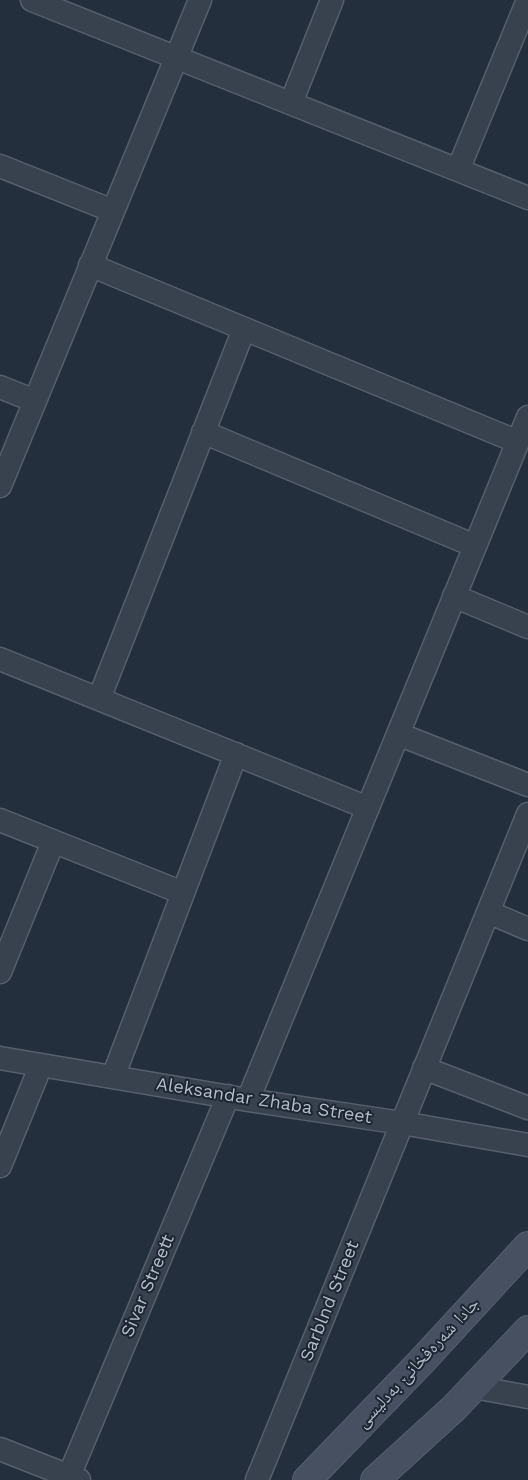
<!DOCTYPE html>
<meta charset="utf-8">
<style>
body{margin:0}
canvas{display:block;background:#242f3e}
</style>
<canvas width="528" height="1480"></canvas>
<script>
const c = document.querySelector('canvas').getContext('2d');
c.lineJoin = 'round';
function shape(rows) {
  const path = new Path2D();
  for (const r of rows) {
    path.moveTo(r[0], r[1]);
    for (let i = 2; i < r.length; i += 2) path.lineTo(r[i], r[i + 1]);
  }
  return path;
}
function stroke(path, color, width, dash) {
  c.strokeStyle = color;
  c.lineWidth = width;
  c.lineCap = dash ? 'butt' : 'round';
  c.setLineDash(dash || []);
  c.stroke(path);
}
function write(font, color, halo, rows, align = 'center') {
  c.font = font + ' "Work Sans","Noto Naskh Arabic",sans-serif';
  c.lineWidth = 4;
  c.setLineDash([]);
  c.textBaseline = 'middle';
  c.strokeStyle = halo;
  c.fillStyle = color;
  for (const [text, x, y, turn = 0] of rows) {
    c.save();
    c.translate(x, y);
    c.rotate((+turn || 0) * Math.PI / 180);
    c.textAlign = isNaN(turn) ? turn : align;
    if (halo) c.strokeText(text, 0, 0);
    c.fillText(text, 0, 0);
    c.restore();
  }
}
const minor = shape([
 [32,0,528,198],
 [291,103,332,0],
 [0,166,113,211],
 [458,170,528,0],
 [90,265,518,442],
 [0,387,35,401],
 [203,432,475,546],
 [0,486,200,0],
 [454,596,528,627],
 [0,659,368,808],
 [99,699,244,329],
 [398,734,528,785],
 [0,820,183,893],
 [488,912,528,929],
 [0,972,53,842],
 [0,1058,248,1100,402,1123,528,1145],
 [424,1068,528,1108],
 [113,1077,236,754],
 [248,1100,528,417],
 [0,1166,41,1065],
 [474,1387,528,1397],
 [0,1449,79,1480],
 [69,1476,228,1096],
 [257,1480,528,814]
]);
const secondary = shape([
 [307,1480,421,1362,528,1246],
 [375,1480,454,1408,528,1330]
]);
stroke(minor, '#565f6c', 25);
stroke(secondary, '#565f6c', 30);
stroke(minor, '#38414e', 22);
stroke(secondary, '#465061', 28);
write('18px', '#b4bcc9', '#1d2633', [
 ["Aleksandar Zhaba Street",264,1101,9],
 ["Sivar Streett",148,1286,-67],
 ["Sarblnd Street",330,1301,-68],
 ["جادا شەرەفخانێ بەدلیسی",418,1363,-47]
]);
</script>
